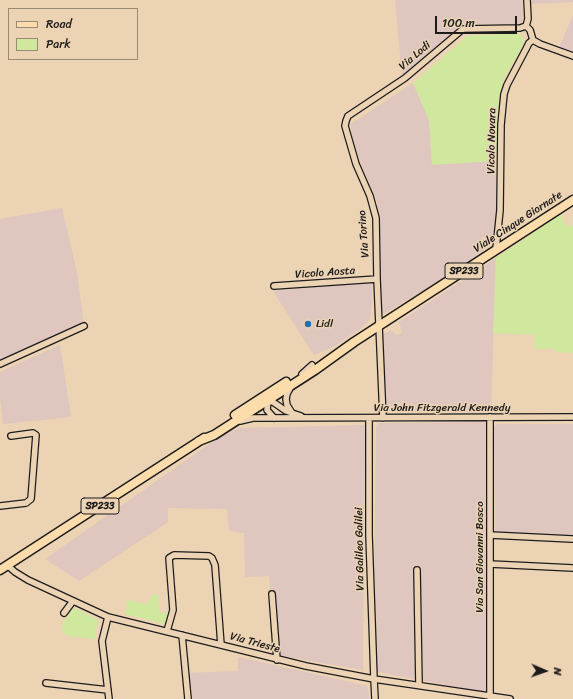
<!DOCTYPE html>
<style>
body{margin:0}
#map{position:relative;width:573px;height:699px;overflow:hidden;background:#ecd3b4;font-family:Sriracha,sans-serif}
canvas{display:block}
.legend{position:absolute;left:8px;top:8px;width:130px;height:52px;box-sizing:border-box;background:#ecd3b4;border:1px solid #998a77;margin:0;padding:5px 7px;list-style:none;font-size:12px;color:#1c1c1c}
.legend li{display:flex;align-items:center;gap:8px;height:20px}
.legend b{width:20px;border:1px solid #998a77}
.north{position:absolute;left:525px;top:651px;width:40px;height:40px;-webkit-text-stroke:3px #ecd3b4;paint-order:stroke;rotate:92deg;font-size:11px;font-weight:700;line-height:16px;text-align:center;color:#1c1c1c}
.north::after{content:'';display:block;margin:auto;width:14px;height:18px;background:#1c1c1c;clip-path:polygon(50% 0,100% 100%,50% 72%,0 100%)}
.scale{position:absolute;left:435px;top:16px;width:82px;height:18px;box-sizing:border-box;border:2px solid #1c1c1c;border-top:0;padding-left:5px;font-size:12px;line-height:14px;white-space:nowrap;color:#1c1c1c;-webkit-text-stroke:3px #ecd3b4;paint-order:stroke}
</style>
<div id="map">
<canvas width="573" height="699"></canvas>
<ul class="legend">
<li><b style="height:5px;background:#fddcac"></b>Road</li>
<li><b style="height:11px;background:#cfe89e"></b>Park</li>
</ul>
<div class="north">N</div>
<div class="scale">100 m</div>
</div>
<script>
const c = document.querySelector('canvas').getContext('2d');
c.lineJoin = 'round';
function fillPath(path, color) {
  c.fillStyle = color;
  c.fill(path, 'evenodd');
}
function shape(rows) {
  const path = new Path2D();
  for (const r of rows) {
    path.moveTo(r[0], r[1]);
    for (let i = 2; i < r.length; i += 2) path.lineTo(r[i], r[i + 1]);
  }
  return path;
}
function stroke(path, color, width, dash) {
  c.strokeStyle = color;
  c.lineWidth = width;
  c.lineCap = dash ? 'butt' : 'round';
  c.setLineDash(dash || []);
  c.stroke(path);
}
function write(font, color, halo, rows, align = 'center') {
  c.font = font + ' Sriracha,sans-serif';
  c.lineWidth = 3;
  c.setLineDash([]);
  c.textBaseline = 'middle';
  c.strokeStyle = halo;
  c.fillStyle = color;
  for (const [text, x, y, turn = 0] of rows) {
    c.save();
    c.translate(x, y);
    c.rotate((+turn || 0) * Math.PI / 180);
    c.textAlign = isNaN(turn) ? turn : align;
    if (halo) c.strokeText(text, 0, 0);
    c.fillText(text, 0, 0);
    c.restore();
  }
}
fillPath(shape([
 [395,0,522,0,524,24,463,24,402,76],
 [531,0,573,0,573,2,531,4],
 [573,15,573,54,559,48],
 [413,83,429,120,432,164,495,161,498,202,495,238,482,237,483,255,380,316,377,202,356,151,351,134,351,124],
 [62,208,77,272,84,325,0,360,0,219],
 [496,258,491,413,387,411,383,334,391,330,396,335,402,333,399,322],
 [361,283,372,284,372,303,370,319,363,327,335,346,314,355,273,291],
 [60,345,71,417,3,424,0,396,0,372],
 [486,422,486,693,373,671,376,427,378,423],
 [497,424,573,424,573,541,495,537,494,426],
 [365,425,363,670,276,655,269,576,245,577,244,533,229,531,227,509,168,508,168,522,79,581,45,559,215,440,239,428],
 [238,657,368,686,369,699,188,699,185,673,238,671]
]), '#dfc6bf');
fillPath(shape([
 [519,33,525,42,505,76,499,102,499,150,493,152,495,161,432,165,429,120,413,83,467,36],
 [561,214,565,226,573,225,573,353,556,352,556,349,534,349,535,335,493,333,496,258],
 [158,594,159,613,168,612,164,624,125,614,127,600,147,604,152,595],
 [72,607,97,619,98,622,96,630,95,639,68,636,62,631,63,621,66,620]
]), '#cfe89e');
const street = shape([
 [526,26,530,30,533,40,540,44,573,56],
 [526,26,528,19,527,0],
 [496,249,500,210,501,125,504,94,507,85,526,49,529,43,533,40],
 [274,286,377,279],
 [0,364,84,326],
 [302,374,312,365],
 [291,386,287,394,286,399,287,405,292,413],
 [265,400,273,402,286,411,301,416],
 [268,400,267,410,274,418],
 [369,418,369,535,374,679],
 [383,418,377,279,376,218,370,196,356,164,345,126,346,121,348,116,405,78,463,29,520,28,526,26],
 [240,421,253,418,573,417],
 [0,506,26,503,31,499,36,435,33,433,11,436],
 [490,535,572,539],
 [490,564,573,568],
 [7,565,15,572,28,580,108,617,306,666,374,679,510,699],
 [417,570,419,685],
 [272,594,277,660],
 [64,613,73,601],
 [108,617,102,641,109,699],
 [167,631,173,610,169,558,174,555,209,556,212,558,215,565,221,645],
 [182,635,188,699],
 [374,679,375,699],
 [46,683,108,690],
 [490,697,490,417]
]);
const primary = shape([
 [235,415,286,382],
 [199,441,214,435,315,370,354,342,573,200],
 [0,570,204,438]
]);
stroke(street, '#1c1c1c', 8);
stroke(primary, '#1c1c1c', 11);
stroke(street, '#ecd3b4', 5.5);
stroke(primary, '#fddcac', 8);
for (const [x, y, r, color] of [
 [308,324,4,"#1f6fb2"]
]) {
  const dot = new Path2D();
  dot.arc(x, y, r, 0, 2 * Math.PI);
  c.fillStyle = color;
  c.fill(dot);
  stroke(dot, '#ecd3b4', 1.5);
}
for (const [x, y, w] of [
 [464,271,38],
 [100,506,38]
]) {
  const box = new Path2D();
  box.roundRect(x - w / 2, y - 8, w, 16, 3);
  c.fillStyle = '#ecd3b4';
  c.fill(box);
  stroke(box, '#1c1c1c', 1);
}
write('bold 10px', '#1c1c1c', null, [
 ["SP233",464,271],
 ["SP233",100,506]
]);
write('11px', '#1c1c1c', '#ecd3b4', [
 ["Via Lodi",415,56,-40],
 ["Vicolo Novara",492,141,-89],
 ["Viale Cinque Giornate",518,222,-33],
 ["Via Torino",364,234,-94],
 ["Vicolo Aosta",325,273,-4],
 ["Via John Fitzgerald Kennedy",442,408],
 ["Via Galileo Galilei",360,549,-91],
 ["Via San Giovanni Bosco",480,557,-90],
 ["Via Trieste",255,643,15]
]);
write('11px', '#1c1c1c', '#ecd3b4', [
 ["Lidl",316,324]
], 'left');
</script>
